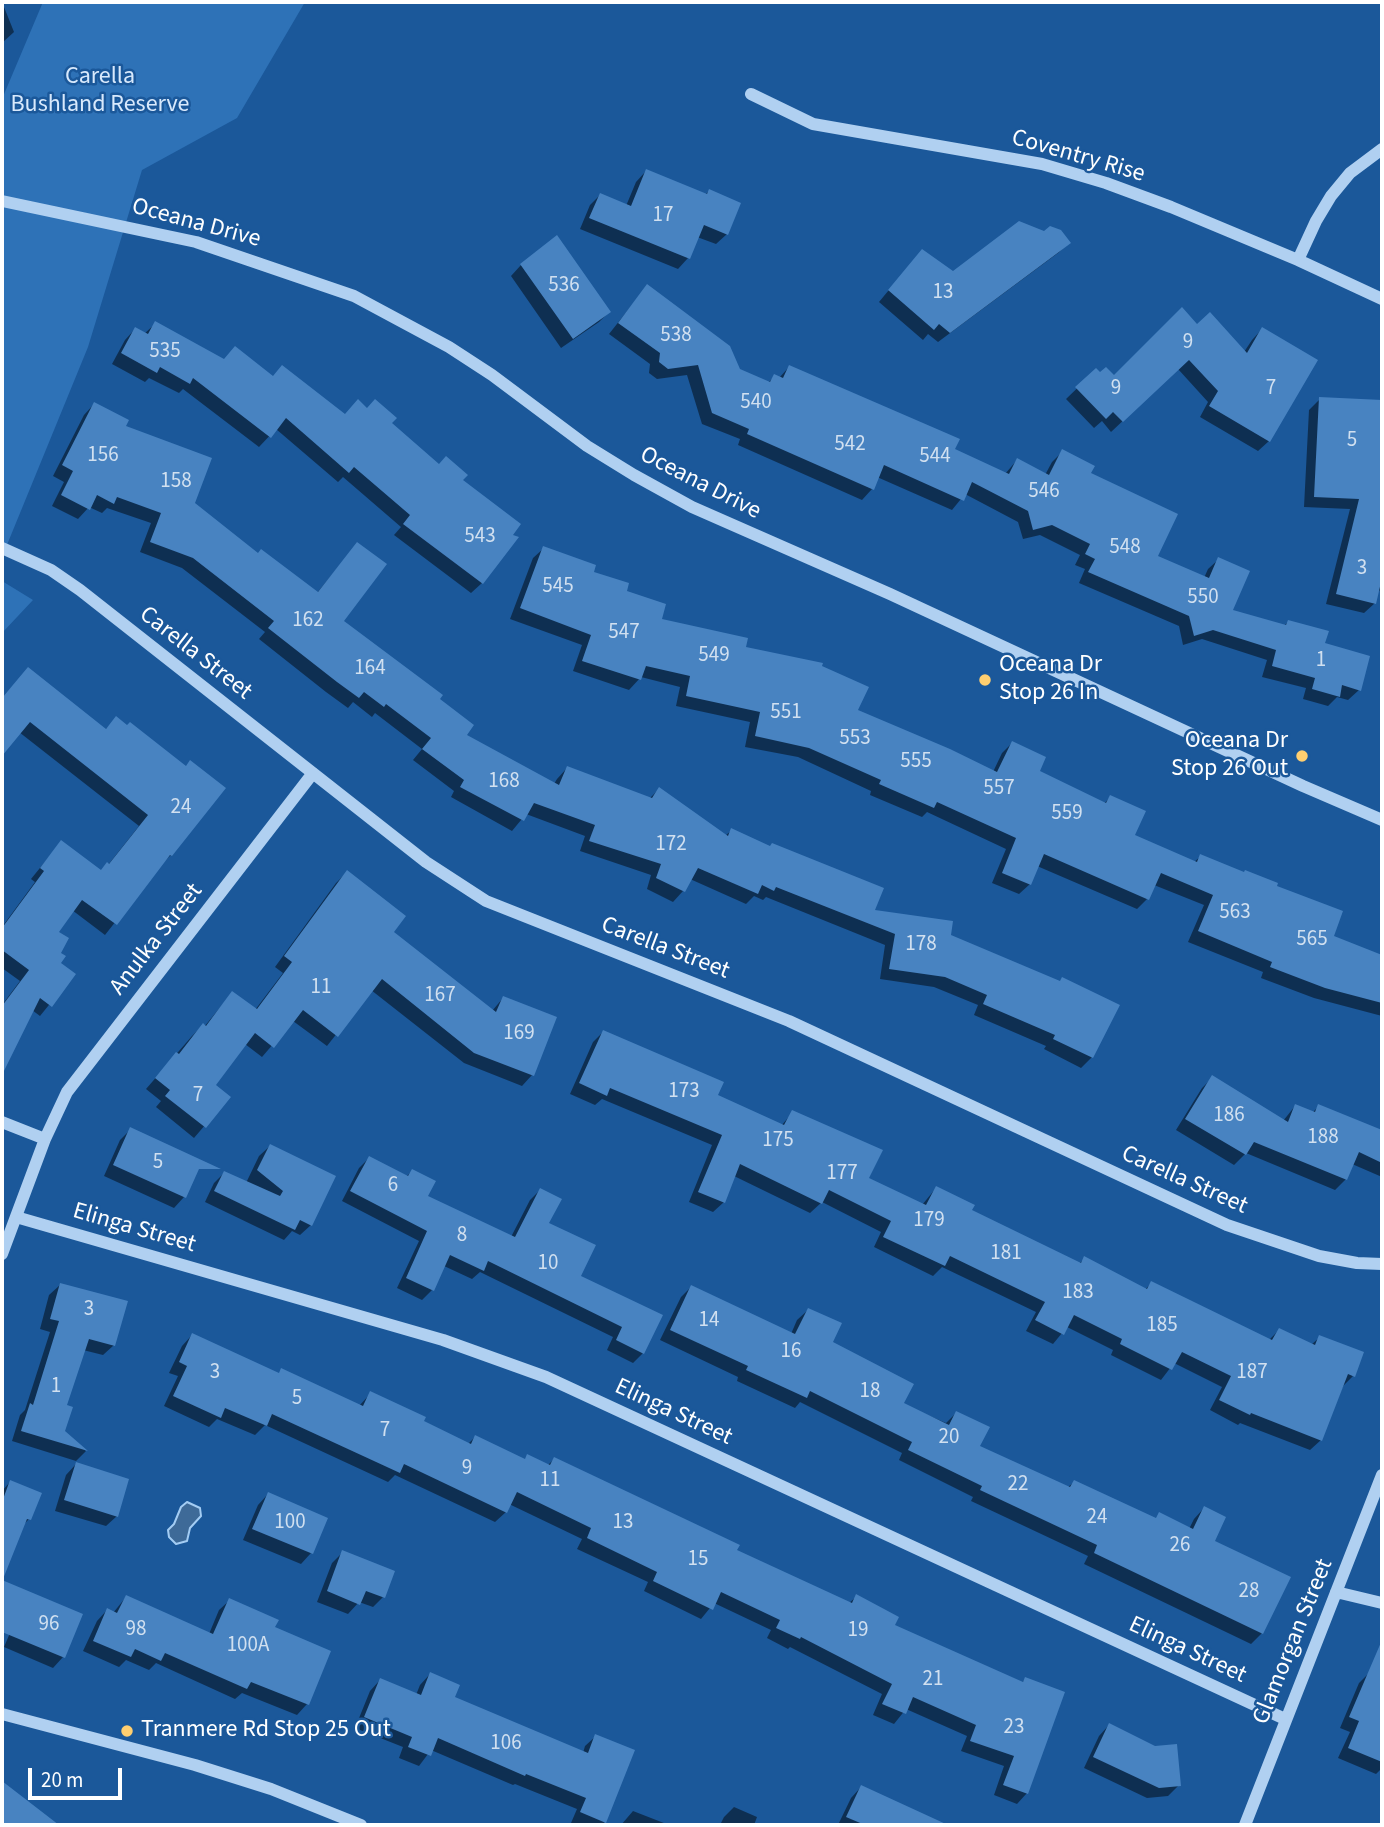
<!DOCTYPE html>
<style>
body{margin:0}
#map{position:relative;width:1384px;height:1827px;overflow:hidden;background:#1b589a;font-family:"Source Sans 3",sans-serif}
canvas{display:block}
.frame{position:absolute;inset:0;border:4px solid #fff;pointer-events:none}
.scale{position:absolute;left:28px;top:1768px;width:94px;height:32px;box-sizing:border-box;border:4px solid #fff;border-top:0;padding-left:9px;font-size:21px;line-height:24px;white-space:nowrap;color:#fff;-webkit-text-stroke:5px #1b589a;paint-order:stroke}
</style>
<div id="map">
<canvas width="1384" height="1827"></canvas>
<div class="frame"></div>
<div class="scale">20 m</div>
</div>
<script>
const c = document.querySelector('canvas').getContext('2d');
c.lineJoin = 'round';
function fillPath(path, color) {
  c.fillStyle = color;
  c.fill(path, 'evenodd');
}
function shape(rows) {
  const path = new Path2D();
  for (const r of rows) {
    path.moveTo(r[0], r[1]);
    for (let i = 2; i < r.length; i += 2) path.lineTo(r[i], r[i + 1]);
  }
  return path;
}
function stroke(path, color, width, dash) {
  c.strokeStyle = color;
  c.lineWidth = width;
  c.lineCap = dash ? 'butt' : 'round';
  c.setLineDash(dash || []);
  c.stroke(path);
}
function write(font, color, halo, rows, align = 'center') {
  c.font = font + ' "Source Sans 3",sans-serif';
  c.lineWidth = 5;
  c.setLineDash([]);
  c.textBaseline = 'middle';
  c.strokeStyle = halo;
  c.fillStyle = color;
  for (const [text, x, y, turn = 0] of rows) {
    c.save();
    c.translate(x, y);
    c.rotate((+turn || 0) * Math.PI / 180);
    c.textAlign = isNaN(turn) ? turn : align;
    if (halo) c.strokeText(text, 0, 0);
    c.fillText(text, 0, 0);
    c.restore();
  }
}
fillPath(shape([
 [43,2,305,2,237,118,142,170,88,347,2,557,2,99],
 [2,581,33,600,2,633]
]), '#2e72b7');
const water = shape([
 [187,1502,200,1508,201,1516,190,1528,187,1541,176,1544,169,1537,168,1530,174,1524,181,1507,187,1502]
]);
fillPath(water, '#3e6a98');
stroke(water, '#a3ccf3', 2);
fillPath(shape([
 [2,2,14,32,2,43],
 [646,171,705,195,709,191,727,234,716,244,697,237,688,258,678,269,580,229,590,205,600,195,626,206,636,182],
 [1069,243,1058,253,938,342,928,334,923,340,879,302,912,262,953,273],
 [521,265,609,312,599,322,561,348,511,276],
 [647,286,739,371,768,383,775,376,779,378,789,367,953,450,1005,474,1017,460,1045,475,1052,462,1063,451,1089,474,1156,557,1204,578,1208,569,1219,559,1231,611,1284,626,1288,622,1323,644,1359,690,1348,700,1337,697,1328,706,1303,699,1306,688,1262,677,1267,660,1202,639,1183,645,1179,626,1079,583,1085,569,1075,565,1080,555,1040,535,1023,539,1018,522,965,494,952,510,877,477,872,489,862,500,738,445,740,439,702,424,687,375,657,379,649,373,650,364,609,334],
 [155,324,223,361,273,377,344,416,367,410,389,424,439,466,461,481,482,583,471,593,394,535,401,527,343,477,338,482,276,429,259,447,183,389,179,393,149,378,145,382,112,364,125,340,135,329,144,334],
 [1197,326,1244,352,1252,340,1262,329,1269,441,1258,451,1200,417,1208,402,1178,369,1111,432,1102,421,1094,428,1066,399,1096,370,1100,375,1114,377],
 [1320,399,1382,402,1382,530,1377,551,1382,552,1382,588,1377,593,1375,603,1364,613,1326,604,1350,509,1304,507,1309,410],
 [94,404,123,427,193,504,258,555,317,593,357,544,341,622,437,700,464,735,554,784,557,779,567,768,649,799,659,789,725,836,732,830,872,911,949,937,1092,1057,1081,1068,1044,1049,1046,1046,974,1015,978,1005,934,987,880,979,885,945,766,897,763,900,754,896,746,904,690,879,683,891,673,902,647,889,651,875,580,851,585,836,526,814,512,831,451,797,454,791,413,760,422,749,375,713,372,717,353,702,348,708,326,692,259,639,265,632,182,568,140,552,151,523,107,508,102,513,89,507,78,519,52,506,64,482,53,476,84,415],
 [544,548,625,592,660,620,744,648,820,667,856,711,993,772,1002,753,1012,743,1037,772,1104,804,1110,797,1133,836,1193,863,1201,856,1274,887,1331,937,1380,956,1382,949,1382,1016,1314,998,1261,978,1263,972,1188,942,1204,905,1154,885,1147,899,1137,909,1037,866,1030,884,1019,894,992,883,1006,849,927,812,922,817,870,795,871,791,798,757,745,747,750,722,676,706,680,687,641,677,629,690,573,671,582,645,510,619,533,558],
 [28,669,105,730,116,719,171,855,160,865,105,935,72,910,57,932,59,963,74,974,40,1016,32,1010,2,1070,2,1005,20,981,2,968,2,927,35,882,31,879,61,842,100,872,108,865,139,826,19,732,2,753,2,698],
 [347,872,392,932,492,1011,503,998,532,1075,522,1086,464,1063,371,990,327,1046,293,1021,262,1057,245,1044,214,1085,229,1097,194,1138,156,1107,161,1101,146,1089,192,1036,203,1025,204,1027,232,993,255,1010,283,973,275,967,336,883],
 [603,1032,716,1095,781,1126,793,1112,867,1179,922,1205,936,1188,970,1210,1079,1264,1084,1259,1145,1290,1151,1283,1269,1340,1279,1330,1311,1345,1320,1337,1353,1376,1343,1386,1321,1440,1310,1450,1240,1423,1238,1425,1210,1410,1222,1387,1174,1363,1161,1380,1111,1355,1113,1350,1067,1327,1053,1344,1026,1331,1036,1312,942,1267,933,1276,874,1247,881,1232,822,1202,810,1213,734,1176,724,1202,713,1212,689,1202,712,1145,602,1099,595,1105,570,1094,593,1042],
 [1212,1078,1283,1121,1295,1106,1312,1113,1319,1106,1382,1132,1382,1177,1352,1164,1346,1179,1335,1190,1246,1153,1234,1165,1176,1130,1202,1088],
 [131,1129,201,1162,184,1197,174,1208,104,1176,120,1140],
 [270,1146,311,1225,300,1235,292,1231,284,1240,205,1202,214,1183,224,1173,246,1183,259,1156],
 [369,1158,406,1177,412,1171,426,1197,511,1237,530,1200,540,1190,547,1224,578,1277,661,1316,643,1353,633,1363,607,1350,613,1337,480,1272,472,1279,444,1266,432,1290,422,1300,397,1288,419,1241,342,1201,359,1168],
 [60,1285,114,1345,103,1355,83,1350,65,1407,63,1432,86,1451,76,1461,12,1441,20,1415,25,1410,50,1332,40,1329,49,1295],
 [691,1287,791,1334,797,1320,808,1310,830,1343,902,1404,946,1423,956,1413,978,1447,1067,1488,1074,1482,1155,1519,1189,1529,1194,1519,1204,1508,1212,1542,1262,1633,1251,1644,1084,1564,1088,1556,971,1501,973,1497,899,1460,902,1453,800,1402,795,1408,737,1381,738,1377,660,1340,681,1297],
 [192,1335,278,1374,359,1406,371,1393,422,1422,468,1444,475,1437,524,1460,548,1465,554,1459,735,1550,849,1603,856,1597,892,1626,1022,1683,1025,1679,1027,1793,1017,1804,994,1795,1004,1766,961,1751,967,1736,906,1709,894,1724,873,1715,882,1694,790,1647,788,1649,767,1638,771,1630,714,1603,701,1619,644,1591,648,1582,577,1549,582,1539,509,1504,506,1512,495,1522,395,1475,388,1482,265,1425,255,1435,217,1419,209,1427,164,1406,178,1376,169,1373,182,1346],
 [76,1464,117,1516,106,1526,55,1511,66,1475],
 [10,1482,29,1519,22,1526,2,1579,2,1491],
 [268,1494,311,1553,301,1564,243,1540,258,1505],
 [343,1552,383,1597,373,1607,359,1602,348,1614,317,1602,332,1563],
 [126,1597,209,1634,219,1610,230,1600,273,1628,307,1704,297,1715,242,1693,235,1699,156,1663,149,1670,126,1660,119,1667,83,1651,97,1621,107,1610,113,1613],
 [22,1605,81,1615,63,1657,53,1668,4,1647],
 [1369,1673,1382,1678,1382,1768,1376,1774,1338,1758,1350,1732,1340,1728,1359,1683],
 [430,1674,453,1698,583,1753,585,1746,596,1736,605,1822,601,1825,577,1825,571,1823,577,1809,515,1784,513,1785,431,1750,419,1766,399,1758,403,1747,355,1728,370,1691,380,1680,416,1695,420,1685],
 [1109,1725,1179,1785,1168,1796,1147,1798,1084,1768,1099,1736],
 [861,1787,919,1814,914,1825,838,1825,851,1798],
 [734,1807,757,1817,754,1825,720,1825,724,1817],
 [633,1811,669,1825,621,1825]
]), '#0007');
fillPath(shape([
 [646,169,707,194,709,189,741,203,728,235,704,225,690,259,589,218,600,193,631,206],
 [1019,221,1044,231,1050,226,1061,230,1071,243,950,333,939,324,934,330,888,290,922,249,953,271],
 [557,235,611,312,573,339,520,264],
 [647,284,730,346,740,369,770,382,774,374,783,378,789,365,960,439,955,449,1009,474,1017,458,1049,475,1062,449,1095,466,1091,473,1178,514,1158,556,1209,578,1218,557,1250,571,1233,610,1286,625,1288,620,1329,631,1325,643,1370,656,1361,691,1342,685,1340,697,1312,689,1315,678,1272,666,1276,650,1213,630,1194,636,1189,616,1088,572,1095,559,1085,554,1090,544,1052,525,1033,530,1028,511,972,482,964,501,884,465,874,490,747,434,749,429,712,413,698,365,668,369,659,362,660,353,618,323],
 [1182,307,1197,324,1210,312,1247,353,1262,327,1318,360,1270,442,1209,406,1218,391,1189,360,1123,422,1113,412,1106,419,1075,387,1096,368,1100,372,1106,367,1114,375],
 [155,321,224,359,235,346,273,376,282,365,345,414,358,399,367,408,375,399,397,418,392,423,439,464,446,456,468,475,463,480,521,524,513,535,519,537,483,584,403,524,410,515,354,467,349,473,286,418,271,438,193,378,190,384,160,367,157,373,121,353,135,327,148,334],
 [1319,397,1382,400,1382,578,1376,604,1336,594,1359,499,1314,497],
 [94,402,129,420,126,426,212,458,195,503,258,553,261,549,318,592,357,542,387,564,344,621,443,695,440,699,474,725,467,735,559,785,567,766,652,798,659,787,728,836,731,828,770,846,772,843,884,888,875,910,953,921,951,935,1060,981,1062,977,1120,1005,1093,1058,1053,1039,1055,1035,983,1004,987,995,945,977,889,969,895,934,776,887,774,891,762,885,758,894,698,868,685,892,656,878,661,864,589,841,595,825,534,803,524,821,460,787,464,780,422,749,431,738,386,704,384,707,364,692,359,698,337,682,268,628,274,621,193,558,150,542,161,513,117,497,114,504,97,495,90,510,61,495,73,471,62,465],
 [543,546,596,565,594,572,629,583,627,591,666,604,662,619,748,638,746,647,823,663,822,666,869,687,858,710,950,749,997,772,1012,741,1046,757,1040,771,1106,803,1110,795,1146,811,1135,835,1197,862,1200,854,1244,872,1245,870,1278,883,1277,886,1343,911,1334,936,1382,955,1382,1003,1325,988,1270,967,1272,962,1198,931,1213,895,1161,873,1149,900,1044,854,1031,885,1002,873,1016,838,937,802,934,808,879,784,881,780,809,748,755,736,760,712,686,696,690,676,646,666,641,680,582,661,591,635,520,608],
 [28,667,106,729,116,716,127,725,130,722,186,766,190,760,226,788,172,856,170,855,117,925,82,900,59,932,69,938,61,953,66,956,61,963,76,974,52,1007,40,998,2,1075,2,1006,29,970,2,950,2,928,44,871,40,868,61,840,101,870,107,862,109,864,148,815,30,722,2,756,2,698],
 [347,870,406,916,394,932,496,1012,503,996,557,1017,534,1076,474,1053,382,979,338,1037,303,1010,274,1048,255,1033,216,1085,231,1097,206,1128,165,1096,170,1090,155,1078,176,1052,179,1054,203,1023,206,1026,232,991,257,1009,292,962,284,956],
 [603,1030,724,1082,718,1095,784,1125,792,1110,883,1150,869,1178,926,1205,936,1186,975,1205,972,1210,1081,1263,1084,1256,1147,1289,1151,1281,1272,1340,1279,1328,1315,1345,1319,1335,1364,1352,1355,1377,1348,1374,1322,1441,1251,1413,1250,1415,1219,1400,1231,1376,1182,1352,1172,1370,1120,1344,1122,1339,1074,1315,1064,1335,1035,1320,1045,1302,950,1256,945,1266,883,1237,891,1221,829,1190,822,1204,740,1164,725,1203,698,1192,722,1135,610,1088,607,1096,579,1083],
 [1212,1075,1288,1122,1295,1104,1315,1112,1318,1104,1382,1130,1382,1163,1359,1152,1347,1180,1254,1142,1246,1155,1185,1119],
 [130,1127,221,1169,199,1169,186,1198,113,1165],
 [270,1144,336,1176,312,1226,300,1220,295,1230,214,1191,224,1171,280,1196,283,1191,257,1170],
 [369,1156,408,1176,412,1169,436,1181,428,1196,515,1237,540,1188,562,1199,549,1223,596,1245,581,1276,663,1315,644,1354,616,1340,622,1327,488,1261,484,1271,450,1255,434,1291,406,1278,427,1231,350,1191],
 [60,1283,128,1301,115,1346,89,1339,67,1405,73,1407,65,1431,88,1451,21,1431,30,1403,33,1405,59,1321,50,1319],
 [691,1285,795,1334,808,1308,842,1323,833,1342,914,1384,904,1403,949,1425,956,1411,990,1427,980,1446,1070,1487,1074,1480,1156,1518,1159,1512,1193,1529,1204,1506,1226,1517,1215,1541,1291,1577,1263,1634,1094,1553,1097,1545,980,1490,982,1486,908,1450,912,1442,810,1391,807,1398,746,1370,748,1366,670,1330],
 [192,1333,279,1373,281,1368,363,1406,370,1391,426,1417,424,1421,471,1444,475,1435,525,1459,527,1454,550,1465,554,1457,740,1545,737,1550,852,1603,856,1594,899,1617,895,1625,1023,1682,1025,1677,1065,1692,1028,1794,1003,1785,1014,1756,970,1741,976,1725,913,1697,906,1714,882,1704,892,1684,801,1637,800,1639,776,1628,780,1620,721,1592,713,1610,653,1581,657,1572,587,1538,591,1528,517,1492,507,1513,404,1464,400,1473,272,1414,267,1426,225,1408,221,1418,173,1396,187,1366,179,1362],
 [76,1462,129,1479,118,1517,64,1500],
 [10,1480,42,1493,31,1520,27,1519,3,1579,2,1502],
 [268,1492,328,1518,313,1554,252,1529],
 [342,1550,395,1571,385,1598,366,1591,360,1605,327,1591],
 [2,1580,83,1614,65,1658,2,1632],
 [126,1595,213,1634,229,1598,279,1620,275,1627,331,1651,309,1705,251,1682,247,1689,165,1653,161,1661,135,1649,131,1657,93,1641,107,1608,117,1613],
 [1382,1640,1382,1762,1348,1748,1359,1721,1349,1717],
 [430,1672,460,1685,455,1697,588,1753,595,1734,635,1750,606,1823,580,1812,586,1798,526,1774,525,1776,438,1738,431,1756,408,1747,412,1737,364,1717,380,1678,421,1695],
 [1109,1723,1155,1746,1177,1744,1181,1786,1159,1788,1093,1757],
 [2,1781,59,1825,2,1825],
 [861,1785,948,1825,865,1825,846,1817]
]), '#4883c1');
stroke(shape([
 [751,94,813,124,1042,164,1106,183,1171,207,1298,260,1382,299],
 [2,201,196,242,354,296,449,347,492,375,587,446,634,475,692,507,890,594,1303,786,1382,820],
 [1298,260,1316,221,1331,196,1350,173,1382,149],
 [2,548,51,570,80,590,426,862,486,901,789,1021,1227,1225,1319,1256,1357,1263,1382,1264],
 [2,1122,45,1139],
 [16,1217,443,1340,546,1377,1285,1719],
 [2,1254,45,1139,67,1092,313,773],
 [1336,1592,1382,1603],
 [2,1714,195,1765,271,1789,361,1825],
 [1245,1825,1382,1475]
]), '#b0d0f1', 12);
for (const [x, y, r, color] of [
 [985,680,7,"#ffcf70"],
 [1302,756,7,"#ffcf70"],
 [127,1731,7,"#ffcf70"]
]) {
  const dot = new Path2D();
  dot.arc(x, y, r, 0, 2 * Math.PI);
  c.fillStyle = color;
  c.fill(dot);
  stroke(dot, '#1b589a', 2.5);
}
write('21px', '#d1e0f0', null, [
 ["17",663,216],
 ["536",564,286],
 ["13",943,293],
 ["538",676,336],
 ["9",1188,343],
 ["535",165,352],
 ["9",1116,389],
 ["7",1271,389],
 ["540",756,403],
 ["5",1352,441],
 ["542",850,445],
 ["156",103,456],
 ["544",935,457],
 ["158",176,482],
 ["546",1044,492],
 ["543",480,537],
 ["548",1125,548],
 ["3",1362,569],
 ["545",558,587],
 ["550",1203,598],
 ["162",308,621],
 ["547",624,633],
 ["549",714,656],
 ["1",1321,661],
 ["164",370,669],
 ["551",786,713],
 ["553",855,739],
 ["555",916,762],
 ["168",504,782],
 ["557",999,789],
 ["24",181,808],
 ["559",1067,814],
 ["172",671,845],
 ["563",1235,913],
 ["565",1312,940],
 ["178",921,945],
 ["11",321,988],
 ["167",440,996],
 ["169",519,1034],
 ["173",684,1092],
 ["7",198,1096],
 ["186",1229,1116],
 ["188",1323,1138],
 ["175",778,1141],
 ["5",158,1163],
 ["177",842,1174],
 ["6",393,1186],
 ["179",929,1221],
 ["8",462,1236],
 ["181",1006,1254],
 ["10",548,1264],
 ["183",1078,1293],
 ["3",89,1310],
 ["14",709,1321],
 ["185",1162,1326],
 ["16",791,1352],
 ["3",215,1373],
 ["187",1252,1373],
 ["1",56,1387],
 ["18",870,1392],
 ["5",297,1399],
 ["7",385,1431],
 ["20",949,1438],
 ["9",467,1469],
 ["11",550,1481],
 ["22",1018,1485],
 ["24",1097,1518],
 ["100",290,1523],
 ["13",623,1523],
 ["26",1180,1546],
 ["15",698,1560],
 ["28",1249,1592],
 ["96",49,1625],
 ["98",136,1630],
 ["19",858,1631],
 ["100A",248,1646],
 ["21",933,1680],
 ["23",1014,1728],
 ["106",506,1744]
]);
write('24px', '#d8e9fc', '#1b589a', [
 ["Carella",100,78],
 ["Bushland Reserve",100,106]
]);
write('24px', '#fff', '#1b589a', [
 ["Coventry Rise",1078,157,16],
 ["Oceana Drive",196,224,15],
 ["Oceana Drive",700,484,27],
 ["Carella Street",195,654,38],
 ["Anulka Street",157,940,-52],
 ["Carella Street",665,949,21],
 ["Carella Street",1184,1181,24],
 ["Elinga Street",134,1229,16],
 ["Elinga Street",673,1413,25],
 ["Glamorgan Street",1294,1642,-68],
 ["Elinga Street",1187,1651,25]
]);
write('24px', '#fff', '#1b589a', [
 ["Oceana Dr",999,666],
 ["Stop 26 In",999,694],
 ["Oceana Dr",1288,742,"right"],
 ["Stop 26 Out",1288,770,"right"],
 ["Tranmere Rd Stop 25 Out",141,1731]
], 'left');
</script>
